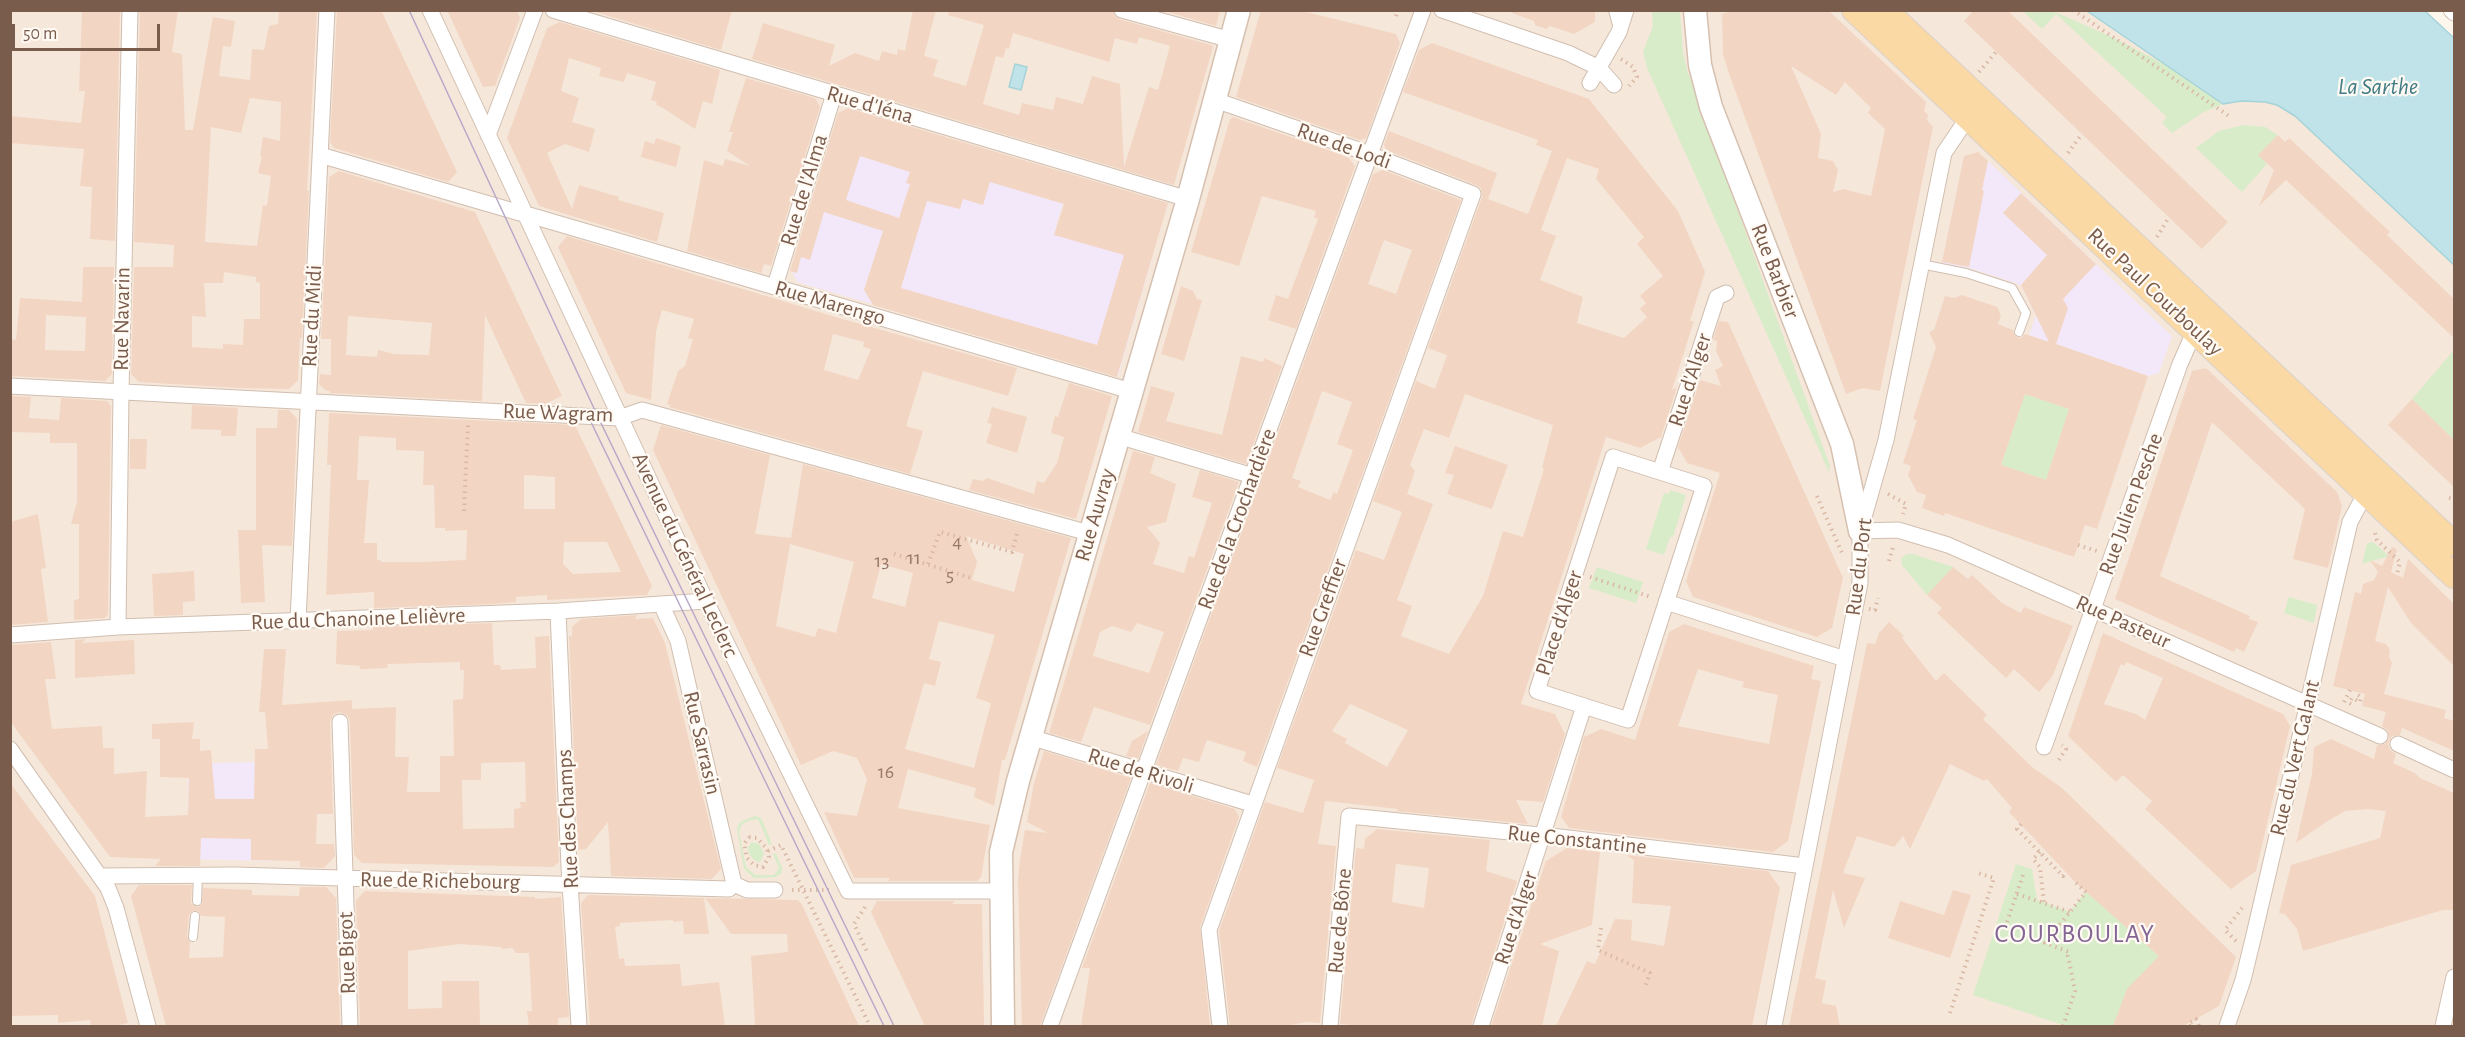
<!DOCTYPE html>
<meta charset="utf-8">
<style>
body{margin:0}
#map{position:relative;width:2465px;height:1037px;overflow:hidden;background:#fdf6ec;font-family:"Alegreya Sans",sans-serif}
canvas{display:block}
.frame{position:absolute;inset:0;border:12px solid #7a5c4d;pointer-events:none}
.scale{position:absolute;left:12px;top:24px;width:148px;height:27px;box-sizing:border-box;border:3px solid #7a5c4d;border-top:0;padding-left:8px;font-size:18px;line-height:21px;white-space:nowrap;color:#7a5c4d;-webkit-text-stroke:4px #fffaf3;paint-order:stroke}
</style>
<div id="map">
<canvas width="2465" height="1037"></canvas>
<div class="frame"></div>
<div class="scale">50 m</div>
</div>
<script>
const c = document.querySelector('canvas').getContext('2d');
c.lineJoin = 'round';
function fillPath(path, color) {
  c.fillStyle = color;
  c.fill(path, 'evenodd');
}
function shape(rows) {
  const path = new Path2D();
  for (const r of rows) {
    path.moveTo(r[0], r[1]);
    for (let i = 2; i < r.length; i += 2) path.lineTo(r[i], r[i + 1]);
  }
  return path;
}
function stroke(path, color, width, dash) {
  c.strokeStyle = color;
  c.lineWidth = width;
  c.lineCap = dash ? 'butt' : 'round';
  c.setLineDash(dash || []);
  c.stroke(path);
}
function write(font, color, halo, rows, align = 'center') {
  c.font = font + ' "Alegreya Sans",sans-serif';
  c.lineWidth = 4.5;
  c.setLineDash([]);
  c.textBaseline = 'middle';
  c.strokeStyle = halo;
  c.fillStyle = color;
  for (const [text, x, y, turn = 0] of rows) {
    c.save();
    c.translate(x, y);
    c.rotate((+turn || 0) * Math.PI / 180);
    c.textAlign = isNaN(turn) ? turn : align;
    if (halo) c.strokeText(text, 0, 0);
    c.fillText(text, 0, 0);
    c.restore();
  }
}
fillPath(shape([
 [10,11,2087,11,2223,104,2241,101,2265,102,2277,105,2295,116,2454,265,2454,1026,11,1026]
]), '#f5e8da');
fillPath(shape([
 [848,108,998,153,1063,204,1056,226,1151,262,1118,376,797,282,792,271,839,113],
 [1988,161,2172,336,2159,373,2148,376,2029,335,2036,316,2021,285,1969,268,1942,263,1958,186,1981,190],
 [255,762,276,785,274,861,188,859,188,764]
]), '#f3e8fa');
fillPath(shape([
 [1652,11,1680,11,1683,53,1687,70,1830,466,1829,472,1647,68,1643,52,1653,26],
 [2023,11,2053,11,2114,38,2166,65,2223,104,2202,113,2172,133,2162,123,2167,117,2056,14,2042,29],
 [2244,125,2265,127,2278,135,2259,155,2267,164,2242,192,2196,148,2219,131],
 [2454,350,2454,440,2412,399],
 [2025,394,2069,409,2046,480,2001,465],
 [1670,490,1686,495,1673,537,1670,537,1664,555,1646,549,1664,493,1669,494],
 [2373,542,2389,556,2362,564,2367,543],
 [1907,554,1913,554,1953,567,1927,595,1902,565,1901,558],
 [1597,567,1643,582,1636,603,1589,588],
 [2289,597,2317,605,2314,623,2284,613],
 [755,816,761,818,772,844,769,845,758,819,751,820,742,824,739,832,746,867,755,875,774,875,779,868,773,854,776,853,782,868,781,874,775,877,754,878,744,869,737,829,740,822],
 [752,842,759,844,764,853,760,862,754,860,749,854,748,847],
 [2016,864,2032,869,2037,900,2070,912,2086,892,2129,928,2179,975,2142,973,2127,990,2113,1026,2066,1026,1973,995]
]), '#d8ecc9');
const water = shape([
 [2087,11,2425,11,2454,38,2454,265,2295,116,2277,105,2265,102,2241,101,2223,104,2087,11],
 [1015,64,1027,67,1021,90,1009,87,1015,64]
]);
fillPath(water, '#bfe3e8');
stroke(water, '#a5d3da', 1.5);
fillPath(shape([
 [82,10,120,10,115,241,90,239,92,187,80,186,84,149,10,143,10,116,81,123,85,91,79,91],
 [140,10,178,10,172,52,182,54,185,130,193,130,213,17,235,21,231,47,223,46,219,76,250,80,252,49,264,50,269,26,278,24,279,10,317,10,307,191,309,190,302,338,300,338,298,380,289,389,238,388,139,382,131,374,134,267,173,267,174,245,134,242],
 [250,98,281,102,280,141,263,137,260,156,262,156,258,173,271,176,267,206,263,205,257,246,205,242,211,127,241,133],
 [224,272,256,277,256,282,260,283,260,319,244,319,243,345,223,344,223,349,192,347,192,316,206,317,204,283,223,283],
 [337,10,381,10,457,172,448,182,334,148,330,142],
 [447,10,517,10,520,18,495,86,483,87],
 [589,10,732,10,721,50],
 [913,10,936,10,924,56,938,60,933,76,966,86,984,25,948,15,949,10,1113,10,1115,16,1119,19,1211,45,1213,47,1174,185,752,59,763,23,835,45,829,66,855,53,879,61,882,51,897,55,898,49,905,51],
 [1013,33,1109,62,1115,38,1137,44,1139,37,1170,46,1158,90,1149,87,1124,167,1120,84,1092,76,1083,104,1056,97,1053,110,1022,103,1019,115,983,104,996,56,1003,58,1006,48,1009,49],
 [1161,10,1220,10,1216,26],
 [1261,10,1298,10,1396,34,1400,43,1366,138,1360,140,1236,97],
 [1513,10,1595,10,1595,22,1574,34,1550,26,1546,29,1535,25,1534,21,1512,13],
 [1736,10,1828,10,1926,102,1924,111,1928,115,1927,120,1933,127,1880,391,1863,388,1846,394,1728,71,1723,54,1722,14],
 [1791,66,1836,95,1845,82,1871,108,1868,113,1885,129,1871,196,1843,189,1833,192,1838,170,1833,161,1818,158,1821,134],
 [1974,10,2007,10,2228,222,2202,249,1964,21],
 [560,22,720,70,712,104,703,101,695,129,663,108,656,105,657,102,651,100,656,82,627,73,624,82,599,76,601,68,569,58,561,91,579,98,572,122,595,129,589,152,565,144,547,153,572,209,579,185,619,197,618,200,664,213,657,242,539,206,507,138,547,28],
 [1432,43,1589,99,1678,211,1705,272,1690,321,1694,321,1672,390,1677,387,1661,437,1640,448,1606,437,1521,704,1555,714,1565,734,1543,802,1516,800,1528,824,1396,811,1398,809,1325,801,1318,844,1336,846,1320,1023,1306,1022,1286,1026,1230,1026,1219,931,1265,802,1303,813,1314,780,1277,768,1356,550,1384,560,1402,512,1373,501,1416,381,1435,389,1447,355,1428,348,1482,197,1481,188,1476,185,1386,150,1384,145,1389,131,1497,173,1488,199,1528,214,1552,151,1536,145,1538,140,1403,92,1419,50],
 [1567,158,1599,169,1596,179,1644,237,1637,244,1663,276,1640,296,1646,303,1640,309,1647,317,1624,338,1577,323,1583,297,1540,280,1556,236,1541,230],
 [1465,394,1553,425,1542,468,1544,469,1523,537,1503,531,1483,596,1449,654,1401,636,1412,606,1397,600,1433,504,1407,494,1415,471,1410,465,1424,429,1449,438],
 [1350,704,1408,730,1387,767,1345,743,1347,739,1332,731],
 [746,78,815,98,820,107,771,266,764,264,761,273,687,251,704,160,723,166,725,159,750,166,727,151,733,132,729,132],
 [848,108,1168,203,1117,377,873,305,864,290,883,231,824,212,810,260,801,257,797,273,790,271,838,113],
 [860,156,910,172,906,183,910,184,899,218,846,200],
 [990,182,1064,204,1054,235,1124,255,1097,345,901,288,927,201,960,209,963,199,983,205],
 [1233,117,1348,157,1355,166,1296,329,1268,320,1276,295,1288,299,1318,219,1314,217,1316,211,1262,196,1239,266,1191,252,1230,119],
 [2278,135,2285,142,2289,138,2390,232,2387,235,2454,299,2454,338,2286,180,2259,206,2274,170,2258,155],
 [656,138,681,146,676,167,641,157,645,141,654,144],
 [1978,152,1988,161,1982,190,1984,191,1969,267,1942,262,1964,156],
 [1383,170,1461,200,1257,767,1243,761,1246,752,1207,740,1199,762,1183,758,1178,771,1156,765,1373,174],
 [1384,240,1412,250,1396,294,1368,284],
 [1322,391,1352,402,1337,444,1353,450,1337,494,1334,492,1330,500,1298,487,1301,481,1292,478],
 [339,171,475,212,562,396,545,404,526,403,485,315,482,401,330,393,330,391,325,390,319,384,320,374,331,375,331,339,321,339,329,177],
 [348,316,432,323,429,355,394,354,378,350,377,357,346,355],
 [2021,193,2096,264,2063,299,2068,308,2056,344,2148,376,2097,529,2085,525,2074,557,1945,513,1944,516,1922,508,1926,495,1917,492,1908,475,1911,466,1903,463,1917,420,1913,419,1936,347,1929,332,1934,330,1945,296,1954,298,1962,295,1997,307,2001,315,1998,324,2013,330,2016,337,2021,338,2025,334,2049,342,2021,285,2047,255,2003,213],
 [2025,394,2069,409,2046,480,2001,465],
 [567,236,839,318,1017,368,1008,396,923,371,906,426,923,431,910,474,669,407,671,405,667,404,678,371,685,366,693,339,688,338,694,319,662,310,656,332,651,400,626,393,558,247],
 [833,334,864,342,863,347,871,349,858,380,824,370],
 [83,267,114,267,112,374,105,381,10,376,10,339,16,340,20,298,82,302],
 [46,315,86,317,85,351,45,350],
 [1181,286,1193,291,1197,299,1202,300,1184,361,1161,354],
 [1719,321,1728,322,1843,578,1832,628,1817,637,1693,597,1686,581,1720,473,1687,463,1678,447,1700,380,1721,386,1715,370,1723,366,1716,351,1717,341,1713,340],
 [1241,356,1263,362,1264,358,1282,366,1246,464,1138,432,1151,386,1175,393,1166,421,1222,435],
 [2206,368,2337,492,2342,506,2328,568,2293,559,2305,509,2212,422,2160,576,2250,616,2249,619,2258,622,2244,652,2236,648,2234,652,2115,599,2192,371],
 [1069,383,1112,396,1076,519,969,490,973,479,983,481,987,478,1034,494,1037,481,1044,483,1057,463,1064,437,1051,433,1055,416,1058,417],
 [10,396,31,397,29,418,59,420,61,398,107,401,111,406,108,614,105,618,74,620,74,600,79,599,79,524,71,524,77,502,77,443,50,443,50,433,10,432],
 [2412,399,2454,440,2454,487,2388,425],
 [192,405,238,408,236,436,221,436,221,430,191,429],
 [992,407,1027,417,1017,453,986,443,992,424,987,423],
 [278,410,289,410,297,419,292,546,262,545,265,602,241,603,238,530,256,530,256,428,277,428],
 [329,413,575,425,652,586,647,595,547,600,547,595,516,597,516,602,492,604,374,608,374,592,326,595,331,465,327,465],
 [359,436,396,438,396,450,424,451,423,485,434,485,435,528,445,528,445,531,467,530,466,560,423,562,381,562,381,560,377,560,377,543,364,543,369,480,357,480],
 [524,475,555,477,555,509,524,509],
 [564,542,607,542,621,572,573,574,563,564],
 [661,425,770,455,755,534,791,538,803,464,1071,538,1005,760,1002,760,994,806,974,797,976,788,908,769,898,808,990,825,981,877,977,881,888,881,890,878,854,878,824,812,857,816,867,779,857,758,833,751,801,765,653,450],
 [966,536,1024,554,1014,592,972,580,977,562],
 [790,544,854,562,836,633,818,628,815,637,776,626],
 [881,564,913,573,905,607,872,598],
 [939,621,995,635,976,698,991,703,974,768,905,749,924,683,935,686,941,662,929,659],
 [130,439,147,439,146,469,130,469],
 [1455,446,1508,465,1492,509,1447,494,1454,475,1445,473],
 [1133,451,1155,457,1150,473,1176,484,1166,522,1147,527,1160,543,1153,564,1184,573,1189,556,1194,558,1212,503,1192,497,1200,470,1239,482,1150,725,1094,707,1081,742,1049,733],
 [1137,623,1164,632,1149,673,1093,656,1100,632,1112,626,1131,632],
 [38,514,46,568,41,569,48,622,10,625,10,522],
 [2392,547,2397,549,2391,572,2403,578,2408,559,2454,604,2454,666,2411,623,2388,587,2375,641,2386,644,2390,650,2389,656,2392,663,2384,694,2446,710,2444,718,2454,721,2454,751,2402,728,2400,735,2392,736,2388,744,2390,750,2396,754,2393,763,2415,773,2420,778,2454,793,2454,910,2443,910,2303,951,2297,929,2285,914,2279,913,2291,865,2380,838,2386,811,2368,809,2345,811,2326,822,2296,843,2312,774,2314,747,2331,739,2374,759,2377,745,2385,744,2389,739,2388,731,2382,726,2386,712,2362,706,2365,694,2333,686,2355,592,2361,594,2363,584,2374,580,2378,572,2370,560,2382,566],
 [1953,567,1968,579,1972,575,2002,603,2021,613,2024,607,2073,626,2052,677,2039,692,2014,669,2006,678,1937,613,1942,608,1927,595],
 [194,571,195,601,183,602,183,615,154,616,152,574],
 [637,615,635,619,653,618,665,643,721,869,712,879,611,876,608,822,586,849,578,850,569,636,572,636,572,627,581,619],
 [1889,622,1904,636,1902,638,1936,681,1944,673,1987,715,1983,719,2032,767,2062,788,2236,957,2219,1006,2183,1026,2113,1026,2127,989,2159,956,2077,884,2009,812,2012,808,1987,779,1984,781,1950,764,1910,849,1903,836,1894,847,1857,836,1843,873,1865,878,1844,928,1833,890,1815,978,1826,981,1822,1003,1836,1006,1840,1026,1789,1026,1867,643,1875,644,1879,633],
 [492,623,494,665,500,665,501,670,536,668,535,637,549,636,559,862,553,867,362,863,354,855,350,722,348,716,340,712,334,714,330,722,333,814,317,814,316,844,334,844,335,856,324,868,300,867,300,861,251,860,251,839,201,838,200,866,155,866,161,859,110,857,10,721,10,645,51,642,56,679,45,679,52,729,102,726,103,748,114,748,114,774,147,771,145,817,188,815,189,778,160,777,160,739,152,739,152,724,194,722,192,739,200,739,200,751,211,750,215,799,254,799,255,749,268,749,265,712,259,712,264,649,286,649,282,705,352,700,352,709,396,707,395,757,409,757,407,792,440,792,440,756,454,756,453,700,463,699,464,670,460,670,460,662,387,664,388,668,360,669,360,666,336,664,337,631,373,630,373,627],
 [525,762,526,802,520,802,521,808,514,809,514,828,463,829,462,780,481,780,481,763],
 [1684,624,1814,666,1811,679,1821,681,1788,841,1773,852,1569,828,1561,817,1584,737,1601,729,1635,740,1669,632],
 [1698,669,1744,682,1742,687,1778,695,1769,744,1678,726],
 [2103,633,2283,714,2286,719,2290,726,2256,871,2231,889,2145,809,2152,801,2123,775,2116,782,2068,736],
 [2126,662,2163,678,2145,720,2136,714,2104,704,2121,664,2124,666],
 [86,639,82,643,134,640,135,674,75,678,75,640],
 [1148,731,1138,759,1126,756,1132,741],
 [1044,751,1131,778,1040,1026,1022,1026,1018,881,1020,859,1025,830,1048,833,1027,822,1034,783],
 [10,783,95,896,128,1023,115,1026,91,1026,90,1020,58,1023,58,1015,10,1016],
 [1150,783,1235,809,1239,817,1200,927,1210,1026,1081,1026,1090,968,1082,968],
 [1377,829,1490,840,1486,871,1517,881,1471,1026,1363,1026,1340,1024,1356,848,1364,849,1365,839],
 [1396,864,1429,868,1424,908,1392,902],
 [1567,848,1600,852,1592,925,1540,944,1559,951,1542,1026,1491,1026,1546,861],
 [1626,855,1768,871,1780,888,1752,1026,1556,1026,1587,961,1595,964,1615,919,1632,920,1631,940,1664,946,1671,906,1632,903,1634,860],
 [139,885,192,885,191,903,197,907,202,904,203,888,252,890,252,895,299,896,300,887,326,887,336,898,340,1026,166,1026,131,896],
 [192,911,198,911,201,916,225,917,223,957,189,958,190,942,187,936,189,915],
 [1953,890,1971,895,1950,958,1888,938,1900,901,1944,915],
 [365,891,535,897,535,899,561,897,569,1017,558,1018,558,1026,529,1026,527,1011,532,1011,529,953,516,953,512,948,502,949,501,947,459,944,408,951,408,1009,442,1008,442,981,479,981,480,1026,360,1026,356,900],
 [588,895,704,898,709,934,684,934,683,921,673,922,673,920,620,923,620,926,615,927,619,959,624,958,625,966,680,964,682,986,719,982,725,1026,590,1026,581,903],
 [705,898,797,900,801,903,859,1026,755,1026,751,956,788,952,787,934,731,934],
 [877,901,955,901,952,904,982,904,984,1026,925,1026,871,912]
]), '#f3d5c3');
const lane = shape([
 [1613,10,1618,29],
 [1921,264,1966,273,2012,288,2026,313,2019,332],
 [197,901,198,875],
 [193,937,195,916]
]);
const street = shape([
 [430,10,523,209],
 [553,10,1188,199],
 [1122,10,1231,40],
 [1442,10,1568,53,1599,68,1614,85],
 [2451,10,2454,13],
 [1590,83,1619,32,1626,10],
 [1215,100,1353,148,1473,194,1209,930,1220,1026],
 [488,135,535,10],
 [320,155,520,213],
 [529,215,1131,391],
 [527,218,706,601,848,891,1002,891],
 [775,286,834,94],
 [10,386,619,418,642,410,1089,533],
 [1118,436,1253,476],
 [1613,457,1704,486,1628,720,1537,691,1613,457],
 [1660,472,1717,297,1726,293],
 [1860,531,1898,530,1948,545,2380,736],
 [1666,602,1845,659],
 [661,604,678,641,734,884],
 [558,611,569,867,579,1026],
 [298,621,327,10],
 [118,627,121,392,130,10],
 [10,635,118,627,558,611,706,601],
 [340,722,350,1026],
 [1030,737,1252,804],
 [2398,744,2454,770],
 [2044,747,2180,364,2195,330],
 [10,749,108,888,116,908,148,1026],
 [100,876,235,875,729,889,734,884],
 [734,884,747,890,775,890],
 [1050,1026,1423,10],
 [1330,1026,1349,816,1560,837,1805,866],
 [1481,1026,1584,706],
 [1774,1026,1860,583,1860,531,1886,440,1944,153,1969,116],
 [2227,1026,2243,980,2253,939,2350,522,2366,492],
 [2443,1026,2454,977]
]);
const secondary = shape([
 [1695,10,1700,65,1711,107,1842,444,1860,531],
 [1003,1026,1001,852,1018,781,1188,199,1239,10]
]);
const primary = shape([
 [1854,10,2454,576],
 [1885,10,2454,544]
]);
stroke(lane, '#d1beb0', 10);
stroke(street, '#d1beb0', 17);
stroke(secondary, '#d6c0b0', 25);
stroke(primary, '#dad1cd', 26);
stroke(shape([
 [2073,10,2229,116],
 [1396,16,1398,10],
 [1621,59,1633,67,1637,77,1629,86],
 [1979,72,1996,52],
 [2068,153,2082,134],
 [2157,237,2169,217],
 [1888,494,1906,504,1903,514],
 [1817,496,1842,553],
 [2449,498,2454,499],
 [464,511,468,425],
 [2375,533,2377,540,2400,562,2397,574],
 [2078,545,2097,551],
 [894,554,971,578],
 [1889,561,1893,547],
 [928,564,940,532,1012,552,1018,530],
 [1590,577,1651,597],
 [1869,609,1875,610,1878,598],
 [2344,702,2350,690],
 [2351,704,2349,703,2352,698,2360,702,2361,697,2358,695,2359,692],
 [2059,760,2066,749,2062,745],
 [2021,824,2017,829,2063,876,2066,872],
 [749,837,757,838,767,849,769,857,763,867,754,865,747,858,744,844,749,837],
 [768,851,781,845,870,1026],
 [2040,852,2033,859,2040,867,2044,903],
 [792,890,829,890],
 [2017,894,2070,912],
 [865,907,854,924,868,954],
 [2007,922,2024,872],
 [1601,928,1598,950,1650,973,1645,987],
 [2236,941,2225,930,2242,908],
 [1950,1013,1994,878,1978,873],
 [2063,1026,2075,991,2068,956,2069,952,2045,943,2086,892,2076,883],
 [2190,1026,2188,1024,2196,1019,2199,1026]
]), '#d9b8a5', 4, [1.5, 4.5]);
stroke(lane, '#fff', 8);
stroke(street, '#fff', 15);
stroke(secondary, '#fff', 22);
stroke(primary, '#fbd9a5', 24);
stroke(shape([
 [409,10,598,417,894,1026],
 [589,418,884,1026]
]), '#b9a8c9', 1.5);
write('20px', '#987a6a', null, [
 ["4",957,542],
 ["11",914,558],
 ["13",882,561],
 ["5",950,575],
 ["16",886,772]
]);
write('22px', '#7a5c4d', '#fffaf3', [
 ["Rue d'Iéna",870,105,16],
 ["Rue de Lodi",1344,146,20],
 ["Rue de l'Alma",804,190,-73],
 ["Rue Barbier",1775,271,69],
 ["Rue Paul Courboulay",2155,292,43],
 ["Rue Marengo",830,303,16],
 ["Rue du Midi",312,316,-87],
 ["Rue Navarin",122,319,-89],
 ["Rue d'Alger",1690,380,-72],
 ["Rue Wagram",558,413,2],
 ["Rue Julien Pesche",2131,504,-70],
 ["Rue Auvray",1095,515,-74],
 ["Rue de la Crochardière",1237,519,-70],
 ["Avenue du Général Leclerc",685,555,65],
 ["Rue du Port",1859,567,-83],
 ["Rue Greffier",1323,608,-70],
 ["Rue du Chanoine Lelièvre",358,619,-2],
 ["Rue Pasteur",2123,622,24],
 ["Place d'Alger",1559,623,-72],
 ["Rue Sarrasin",702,743,77],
 ["Rue du Vert Galant",2295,758,-77],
 ["Rue de Rivoli",1141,771,17],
 ["Rue des Champs",568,819,-93],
 ["Rue Constantine",1577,840,6],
 ["Rue de Richebourg",440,881,1],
 ["Rue d'Alger",1516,918,-72],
 ["Rue de Bône",1340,921,-85],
 ["Rue Bigot",347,953,-92]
]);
write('italic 24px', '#437c86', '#fffaf3', [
 ["La Sarthe",2378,87]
]);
c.letterSpacing = '1.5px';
write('26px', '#846695', '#fffaf3', [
 ["COURBOULAY",2075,934]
]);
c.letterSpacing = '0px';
</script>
